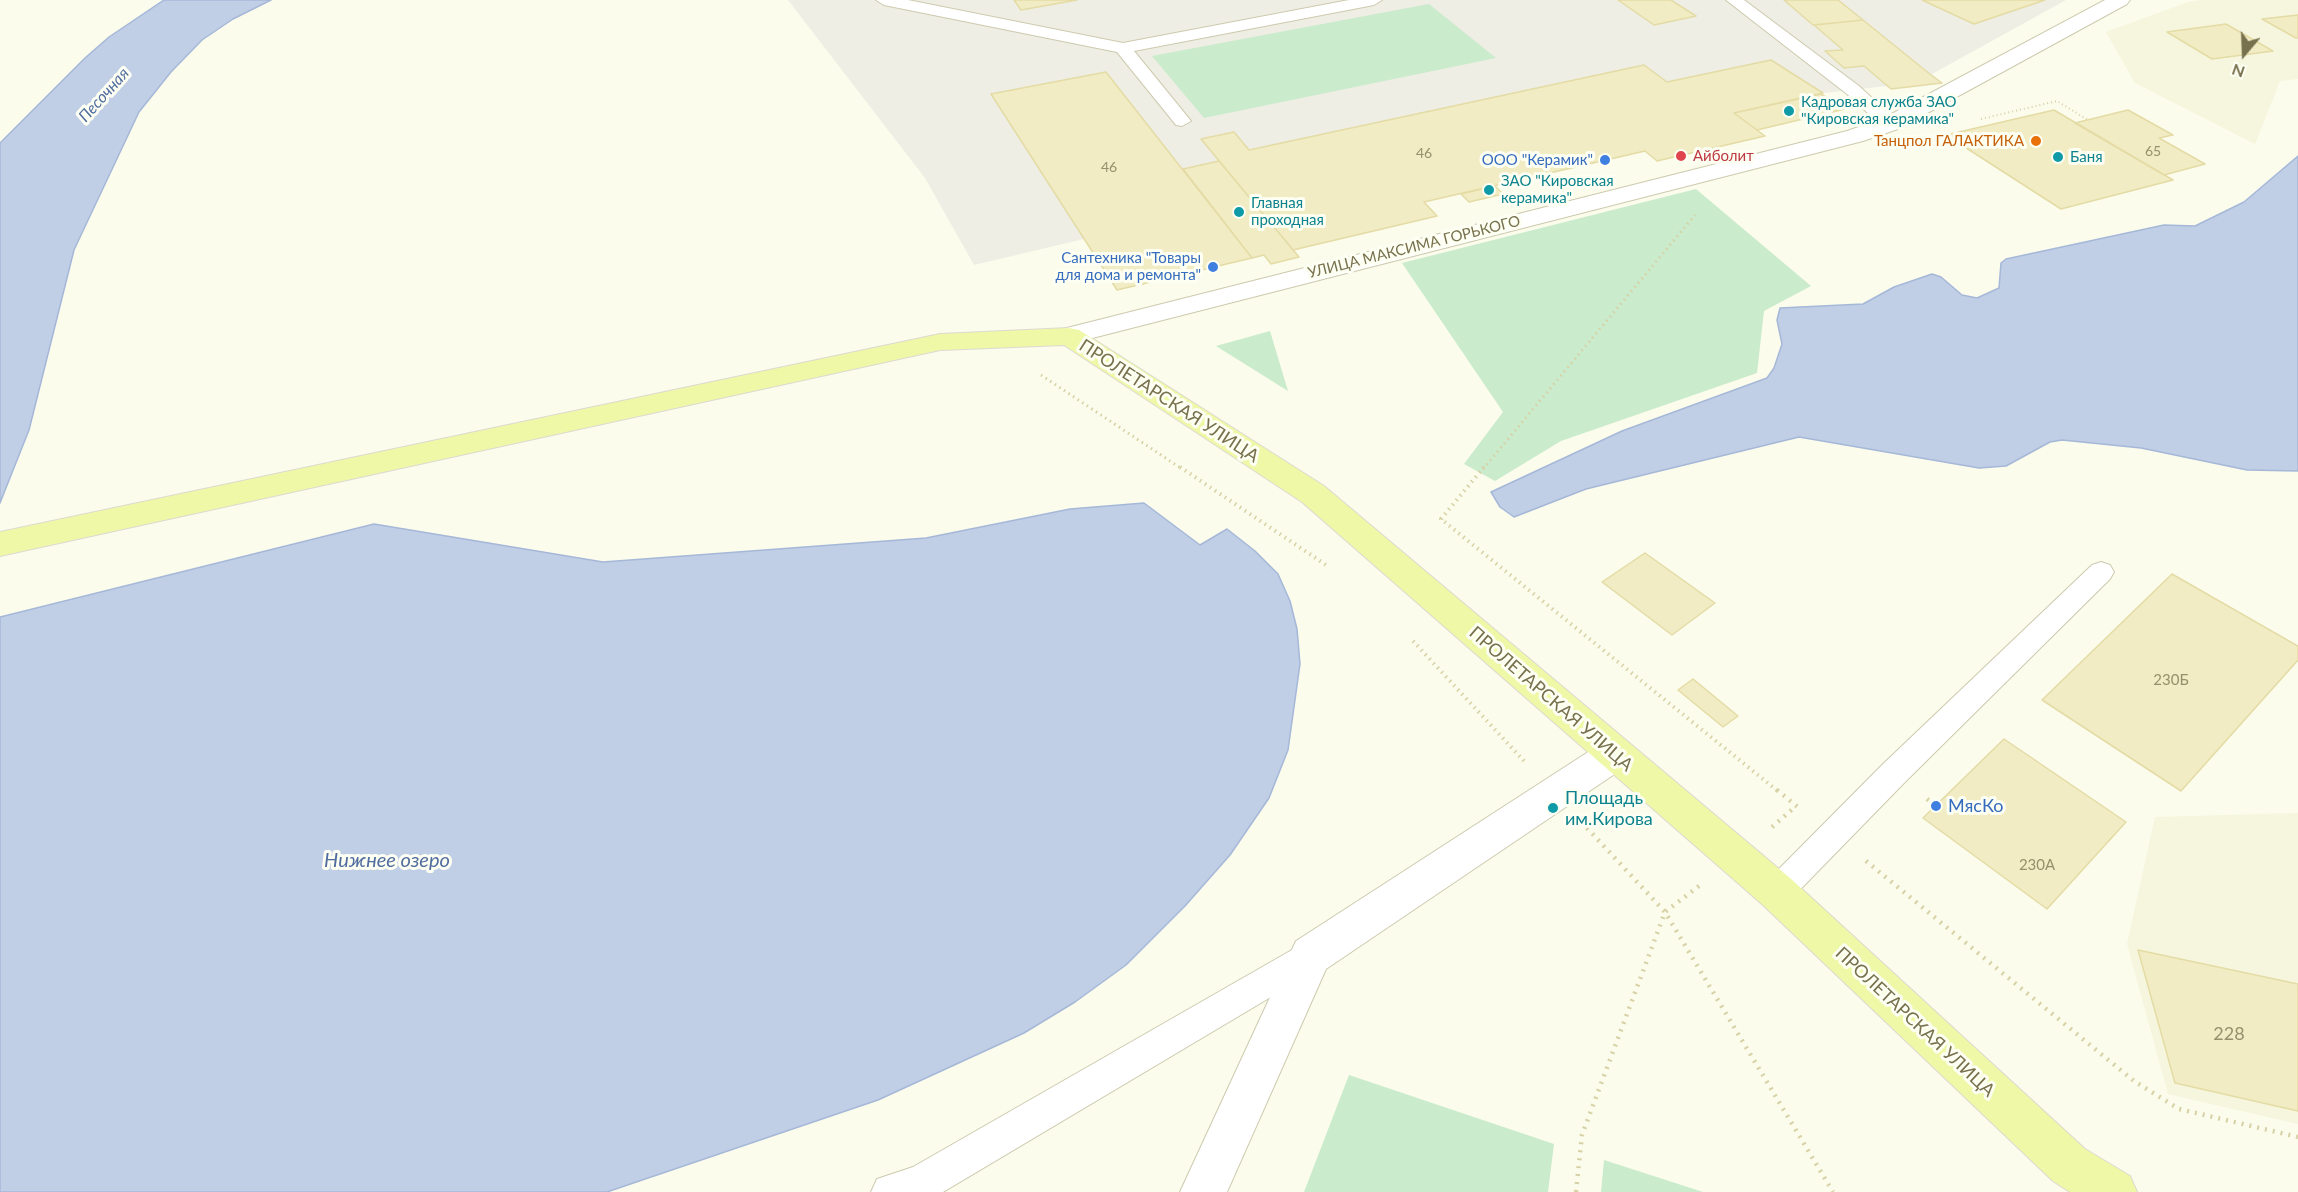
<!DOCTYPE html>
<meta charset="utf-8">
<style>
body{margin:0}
#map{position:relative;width:2298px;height:1192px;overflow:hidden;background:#fbfcec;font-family:Lato,sans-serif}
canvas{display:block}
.north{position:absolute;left:2214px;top:24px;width:60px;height:60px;-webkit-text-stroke:4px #fdfff3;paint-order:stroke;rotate:199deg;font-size:16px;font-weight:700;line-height:24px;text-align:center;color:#78714e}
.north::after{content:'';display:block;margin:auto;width:21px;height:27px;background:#78714e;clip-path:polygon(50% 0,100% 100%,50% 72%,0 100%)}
</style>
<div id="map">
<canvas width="2298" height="1192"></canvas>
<div class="north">N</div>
</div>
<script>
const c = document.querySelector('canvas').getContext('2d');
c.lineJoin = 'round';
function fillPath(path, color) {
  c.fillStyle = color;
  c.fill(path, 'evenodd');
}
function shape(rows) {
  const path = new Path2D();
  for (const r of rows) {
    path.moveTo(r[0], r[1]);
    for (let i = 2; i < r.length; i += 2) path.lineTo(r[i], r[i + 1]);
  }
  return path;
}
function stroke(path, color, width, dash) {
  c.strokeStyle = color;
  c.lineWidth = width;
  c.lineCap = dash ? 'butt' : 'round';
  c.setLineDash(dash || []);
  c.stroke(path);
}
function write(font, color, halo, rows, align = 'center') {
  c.font = font + ' Lato,sans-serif';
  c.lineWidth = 6;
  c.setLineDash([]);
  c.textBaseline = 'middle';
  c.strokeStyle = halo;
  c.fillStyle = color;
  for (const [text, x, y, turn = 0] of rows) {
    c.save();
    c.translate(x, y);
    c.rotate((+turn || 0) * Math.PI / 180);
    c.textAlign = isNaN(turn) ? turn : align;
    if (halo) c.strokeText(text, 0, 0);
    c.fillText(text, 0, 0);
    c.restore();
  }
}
fillPath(shape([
 [2201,0,2298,0,2298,79,2280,81,2255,144,2135,83,2106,32,2188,2],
 [2298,813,2298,1124,2168,1094,2127,944,2155,817]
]), '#f5f6dd');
fillPath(shape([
 [788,0,2066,0,1932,74,1942,83,1891,89,1887,86,1823,93,1771,60,1667,82,1644,66,1249,150,1234,132,1202,139,1219,161,1183,169,1106,72,992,94,1084,239,974,265,925,178]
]), '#eeeee4');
fillPath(shape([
 [1429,4,1496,58,1204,118,1152,56],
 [1696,189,1811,286,1764,311,1757,373,1561,441,1495,481,1464,464,1503,412,1402,263],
 [1270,331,1288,391,1216,346],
 [1349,1075,1554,1144,1548,1192,1304,1192],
 [1604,1160,1703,1192,1601,1192]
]), '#caebcc');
const water = shape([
 [164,0,271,0,233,19,202,40,171,72,139,112,74,250,29,430,0,503,0,143,85,58,109,37,164,0],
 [2298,156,2298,471,2247,470,2141,448,2062,440,2050,442,2006,466,1979,468,1799,437,1586,489,1514,517,1500,507,1491,492,1622,431,1767,378,1774,368,1782,344,1777,320,1780,308,1863,304,1894,287,1932,274,1941,277,1962,295,1977,298,1999,288,2001,263,2006,259,2164,225,2195,226,2244,202,2298,156],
 [1144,503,1200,545,1227,529,1255,551,1278,574,1290,601,1297,629,1300,664,1288,750,1269,798,1230,855,1185,906,1126,965,1075,1002,1024,1033,878,1100,607,1192,0,1192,0,617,374,524,603,562,926,538,1070,509,1144,503]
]);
fillPath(water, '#c0cee6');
stroke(water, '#a6b8d8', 1.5);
const building = shape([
 [1014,0,1077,0,1021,10,1014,0],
 [1618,0,1671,0,1696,16,1654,25,1618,0],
 [1784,0,1838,0,1863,20,1813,25,1784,0],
 [1922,0,2045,0,1974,24,1922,0],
 [2298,15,2298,38,2296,38,2262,19,2298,15],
 [1863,20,1931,75,1942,83,1891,89,1864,66,1844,68,1825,51,1843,50,1814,25,1863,20],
 [2226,24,2273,51,2212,59,2167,32,2226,24],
 [1771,60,1823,93,1734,113,1765,136,1657,161,1645,151,1424,202,1437,216,1293,250,1201,139,1234,132,1249,150,1644,65,1667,82,1771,60],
 [1106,72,1252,258,1117,290,991,94,1106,72],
 [1821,94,1845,109,1757,130,1734,113,1821,94],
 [2054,110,2173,180,2061,209,1946,135,2054,110],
 [2128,110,2173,135,2159,138,2205,164,2164,175,2075,123,2128,110],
 [1219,161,1299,257,1271,264,1264,255,1252,258,1183,169,1219,161],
 [1495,186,1503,194,1469,202,1461,194,1495,186],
 [1645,553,1715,603,1672,635,1602,582,1645,553],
 [2172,574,2298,646,2298,660,2181,791,2042,700,2172,574],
 [1693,679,1738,716,1723,727,1678,690,1693,679],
 [2004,739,2126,822,2047,909,1923,818,2004,739],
 [2138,950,2298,984,2298,1111,2175,1083,2138,950]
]);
fillPath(building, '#f1ecc4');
stroke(building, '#e4dba5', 1.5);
const service = shape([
 [876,0,908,0,1123,43,1349,0,1382,0,1374,5,1134,51,1191,121,1182,126,1176,125,1117,52,884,5,876,0],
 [1726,0,1744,0,1859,86,1896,120,1899,124,1896,128,1884,128,1847,94,1726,0],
 [2101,562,2110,565,2114,572,2110,579,1904,783,1788,902,1777,907,1766,902,1761,892,1766,882,1882,765,2092,565,2101,562],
 [1311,939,1323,944,1328,955,1323,966,943,1192,871,1192,877,1179,913,1167,1311,939]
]);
const minor = shape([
 [1615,739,1628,743,1633,754,1628,765,1326,969,1227,1192,1180,1192,1296,941,1602,743,1615,739]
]);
const tertiary = shape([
 [2105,0,2130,0,2127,4,1898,129,1863,141,1069,344,1059,342,1055,336,1059,330,1847,131,1882,119,2105,0]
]);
const primary = shape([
 [1069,328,1079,330,1324,486,1791,879,2085,1149,2130,1176,2137,1192,2070,1192,2053,1181,1763,905,1302,502,1064,345,940,350,0,556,0,532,940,334,1069,328]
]);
stroke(service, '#cdcaae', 2);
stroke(minor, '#cdcaae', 2);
stroke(tertiary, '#cdcaae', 2);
stroke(primary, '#dcdad1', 2);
stroke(shape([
 [1981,119,2057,101,2088,120]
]), '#d7d1a6', 2, [1, 3]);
stroke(shape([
 [1041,375,1182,469],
 [1483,469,1695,215]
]), '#d7d1a6', 3, [1.5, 4]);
stroke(shape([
 [1180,467,1329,567],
 [1484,467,1441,519,1779,792],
 [1413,641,1524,761]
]), '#d7d1a6', 4, [1.5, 4.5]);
stroke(shape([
 [1777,790,1799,808],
 [1927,799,1936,806],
 [1772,827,1796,806],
 [1866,861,2134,1081,2179,1109,2298,1137],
 [1699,886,1665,912,1833,1192],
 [1576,1192,1582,1135,1665,912,1587,828]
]), '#d7d1a6', 4.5, [2, 6]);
fillPath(service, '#fff');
fillPath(minor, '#fff');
fillPath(tertiary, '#fff');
fillPath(primary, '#eff8a7');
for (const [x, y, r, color] of [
 [1789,111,6,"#0f9aa8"],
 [2036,141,6,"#e8710a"],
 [1681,156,6,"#e0444e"],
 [2058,157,6,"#0f9aa8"],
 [1605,160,6,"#3f7fe0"],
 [1489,190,6,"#0f9aa8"],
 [1239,212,6,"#0f9aa8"],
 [1213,267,6,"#3f7fe0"],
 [1936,806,6,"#3f7fe0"],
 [1553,808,6,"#0f9aa8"]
]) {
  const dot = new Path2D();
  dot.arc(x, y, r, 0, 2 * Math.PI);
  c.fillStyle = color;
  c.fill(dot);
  stroke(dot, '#fdfff3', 2);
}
write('14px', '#96906c', null, [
 ["65",2153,151],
 ["46",1424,153],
 ["46",1109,167]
]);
write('15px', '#0d838f', '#fdfff3', [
 ["Кадровая служба ЗАО",1801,102],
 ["\"Кировская керамика\"",1801,119],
 ["Баня",2070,157],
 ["ЗАО \"Кировская",1501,181],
 ["керамика\"",1501,198],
 ["Главная",1251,203],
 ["проходная",1251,220]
], 'left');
write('15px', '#c56008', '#fdfff3', [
 ["Танцпол ГАЛАКТИКА",2024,141]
], 'right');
write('15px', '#be3a42', '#fdfff3', [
 ["Айболит",1693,156]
], 'left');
write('15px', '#366cbe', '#fdfff3', [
 ["ООО \"Керамик\"",1593,160],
 ["Сантехника \"Товары",1201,258],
 ["для дома и ремонта\"",1201,275]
], 'right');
write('15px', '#78714e', '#fdfff3', [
 ["УЛИЦА МАКСИМА ГОРЬКОГО",1414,247,-14]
]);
write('15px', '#96906c', null, [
 ["230Б",2171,680],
 ["230А",2037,865]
]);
write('italic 16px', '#516da0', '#fdfff3', [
 ["Песочная",104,95,-48]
]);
write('18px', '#78714e', '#fdfff3', [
 ["ПРОЛЕТАРСКАЯ УЛИЦА",1169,401,33],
 ["ПРОЛЕТАРСКАЯ УЛИЦА",1551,699,41],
 ["ПРОЛЕТАРСКАЯ УЛИЦА",1915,1022,43]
]);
write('18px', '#0d838f', '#fdfff3', [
 ["Площадь",1565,798],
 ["им.Кирова",1565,819]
], 'left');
write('18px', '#366cbe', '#fdfff3', [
 ["МясКо",1948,806]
], 'left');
write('18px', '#96906c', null, [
 ["228",2229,1034]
]);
write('italic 20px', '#516da0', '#fdfff3', [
 ["Нижнее озеро",387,861]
]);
</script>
